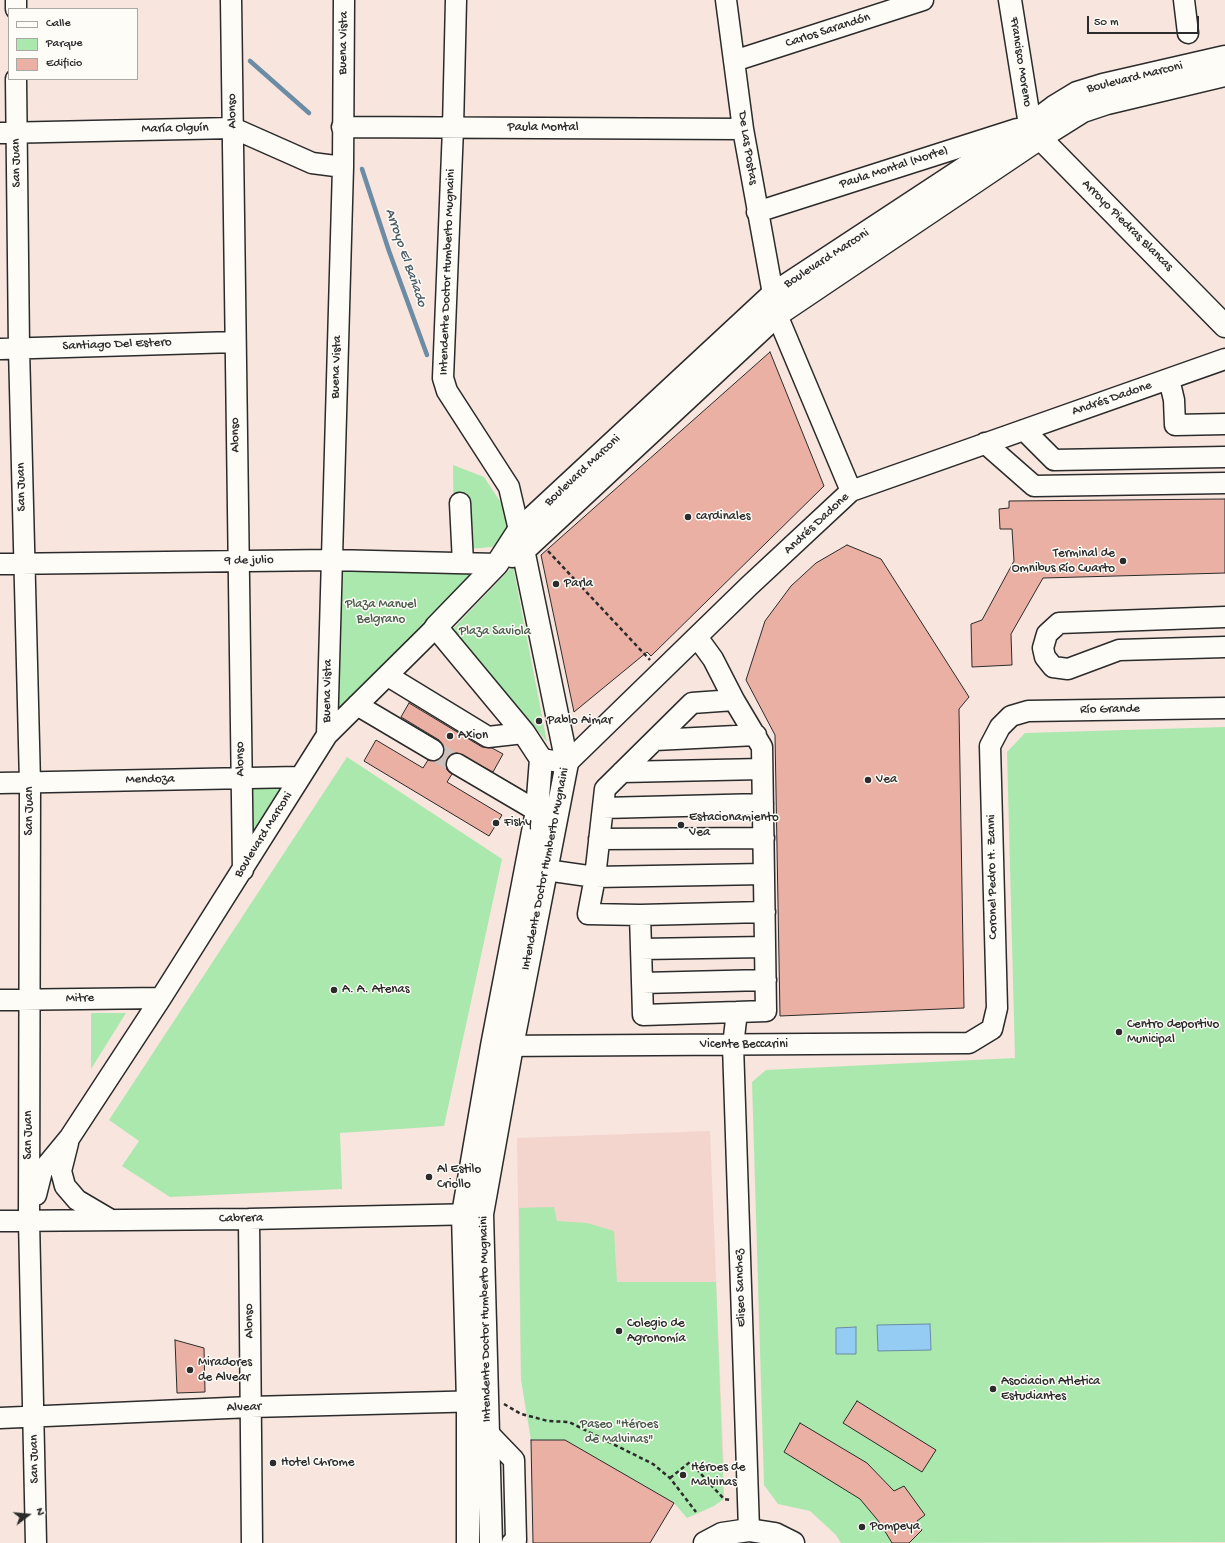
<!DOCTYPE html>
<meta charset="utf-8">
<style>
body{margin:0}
#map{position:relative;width:1225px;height:1543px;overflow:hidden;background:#f7e5de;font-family:"Gochi Hand",sans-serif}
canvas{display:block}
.legend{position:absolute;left:8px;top:8px;width:130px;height:72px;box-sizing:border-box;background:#fdfcf7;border:1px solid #a9a8a5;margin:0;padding:5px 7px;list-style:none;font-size:12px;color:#2b2b2b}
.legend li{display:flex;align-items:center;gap:8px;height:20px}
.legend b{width:20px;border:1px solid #a9a8a5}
.north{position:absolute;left:8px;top:1495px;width:40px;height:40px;-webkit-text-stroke:3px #fdfcf7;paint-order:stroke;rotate:74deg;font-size:11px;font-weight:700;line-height:16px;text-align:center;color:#2b2b2b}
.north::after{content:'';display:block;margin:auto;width:14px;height:18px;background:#2b2b2b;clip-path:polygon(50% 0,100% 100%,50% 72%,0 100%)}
.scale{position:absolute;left:1087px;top:16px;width:112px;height:18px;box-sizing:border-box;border:2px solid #2b2b2b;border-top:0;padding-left:5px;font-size:12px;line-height:14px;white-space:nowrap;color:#2b2b2b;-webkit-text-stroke:3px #fdfcf7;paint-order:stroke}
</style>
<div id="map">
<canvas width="1225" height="1543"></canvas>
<ul class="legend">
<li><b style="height:5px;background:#fdfcf7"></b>Calle</li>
<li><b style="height:11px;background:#abe8ae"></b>Parque</li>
<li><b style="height:11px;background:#eab0a4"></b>Edificio</li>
</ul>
<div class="north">N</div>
<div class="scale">50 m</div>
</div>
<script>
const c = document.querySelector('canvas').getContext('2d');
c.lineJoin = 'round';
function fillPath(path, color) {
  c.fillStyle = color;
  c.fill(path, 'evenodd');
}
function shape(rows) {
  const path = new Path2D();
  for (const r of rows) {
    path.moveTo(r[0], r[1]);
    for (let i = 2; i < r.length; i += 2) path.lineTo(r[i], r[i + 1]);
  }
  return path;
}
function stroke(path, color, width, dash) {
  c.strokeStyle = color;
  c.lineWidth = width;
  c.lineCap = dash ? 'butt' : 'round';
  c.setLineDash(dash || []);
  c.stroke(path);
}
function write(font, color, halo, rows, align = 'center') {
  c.font = font + ' "Gochi Hand",sans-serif';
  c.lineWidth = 3;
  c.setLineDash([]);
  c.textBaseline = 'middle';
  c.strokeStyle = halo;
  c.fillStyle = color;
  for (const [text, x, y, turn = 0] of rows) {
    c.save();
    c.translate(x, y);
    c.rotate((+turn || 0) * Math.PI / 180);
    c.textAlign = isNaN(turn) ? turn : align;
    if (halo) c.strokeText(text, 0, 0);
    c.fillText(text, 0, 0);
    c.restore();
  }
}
fillPath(shape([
 [710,1131,724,1472,521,1380,517,1138]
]), '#f3d5cd');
fillPath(shape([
 [453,465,484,477,519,530,492,547,454,550],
 [513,566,547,742,453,629],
 [341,570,482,570,336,715],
 [1225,727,1225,1542,841,1543,836,1535,810,1511,778,1504,764,1485,752,1082,766,1070,1015,1058,1007,752,1025,733],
 [347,757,502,859,444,1126,340,1133,342,1189,170,1197,122,1166,139,1141,109,1120],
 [290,783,246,854,247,784],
 [91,1013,126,1013,91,1069],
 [554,1207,557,1221,587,1223,614,1231,617,1282,716,1282,724,1499,714,1506,687,1518,674,1503,565,1440,531,1440,521,1380,519,1208]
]), '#abe8ae');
const water = shape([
 [930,1324,931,1350,878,1351,877,1325,930,1324],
 [856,1327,856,1354,836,1354,836,1328,856,1327]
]);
fillPath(water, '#95ccf4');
stroke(water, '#6b8ca4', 1);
stroke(shape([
 [250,61,309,113],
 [362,169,389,251,427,355]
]), '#6b8ca4', 4.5);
const building = shape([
 [770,352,824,486,651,656,647,652,574,712,541,555,770,352],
 [1225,499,1225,573,1043,578,1011,634,1012,665,972,667,971,624,982,620,1014,561,1012,529,1000,529,999,509,1009,508,1009,501,1225,499],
 [847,545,881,559,969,697,959,709,964,1008,780,1016,775,735,746,680,765,621,791,586,816,563,847,545],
 [409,703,482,747,492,748,503,754,493,772,457,753,451,754,446,764,447,770,452,774,447,782,502,815,489,836,364,761,376,740,423,768,428,760,438,760,443,756,444,750,439,740,401,717,409,703],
 [175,1340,204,1348,205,1392,177,1393,175,1340],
 [857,1401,936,1450,922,1472,843,1423,857,1401],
 [800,1423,867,1463,894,1491,904,1486,925,1515,917,1521,922,1530,909,1543,892,1543,880,1523,860,1499,784,1452,800,1423],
 [531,1440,565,1440,674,1503,650,1543,533,1543,531,1440]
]);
fillPath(building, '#eab0a4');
stroke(building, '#2b2b2b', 1);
stroke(shape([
 [433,750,457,764]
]), '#cec0ba', 20, [20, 10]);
const minor = shape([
 [16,0,16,9],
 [231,0,243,870],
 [456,0,453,128,443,378,447,391,509,487,519,530],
 [726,0,743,129,773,294],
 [1184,0,1188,33],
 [734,61,923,0],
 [16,79,19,348,30,783,29,1220,36,1543],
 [342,127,743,129],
 [0,133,233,128,312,163,343,167],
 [757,212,1017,129],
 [777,315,851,491],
 [0,349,235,342],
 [1169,379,1174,400,1175,425,1225,424],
 [1024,430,1054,460,1225,457],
 [985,443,1034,486,1225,483],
 [460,503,463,563],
 [0,564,331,560,497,564],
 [1225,617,1059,623,1047,634,1043,648,1045,657,1053,667,1068,669,1119,650,1225,647],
 [697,637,713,659,734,700,762,747,766,1011,737,1012,733,1045,749,1530],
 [388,676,488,737,524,733],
 [734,700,692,703,605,789,595,877,588,914,640,915,643,1015,737,1012],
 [357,705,433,750],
 [327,735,343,167,344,0],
 [655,740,756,735],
 [541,759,567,763,749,586,851,491,1225,359],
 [457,764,537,811],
 [622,772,762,769],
 [0,783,299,777],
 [603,808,763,804],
 [599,839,764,838],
 [546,870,595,877,764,874],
 [640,915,765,912],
 [641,949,765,947],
 [642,983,766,980],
 [0,1000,161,998],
 [496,1046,969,1043,992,1029,997,1008,990,746,1000,727,1011,716,1028,711,1225,708],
 [68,1143,61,1171,65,1186,77,1200,111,1220],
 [36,1195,42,1171,70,1137,161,998,327,735,436,627],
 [249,1219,252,1543],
 [0,1221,249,1219,478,1214],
 [0,1418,251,1407,484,1401],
 [489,1434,514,1460,516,1540,512,1543]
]);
const major = shape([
 [1010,0,1030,125,1040,138,1225,326],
 [512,556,523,551,777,315,1040,138,1083,111,1107,103,1225,75],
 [468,1543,468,1402,463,1214,492,1046,537,811,541,759,524,733,436,627,497,564,519,530,773,294,1030,125,1054,107,1077,93,1103,85,1225,57],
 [491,1543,482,1214,512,1046,567,763,519,530],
 [705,1543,722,1534,749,1530,775,1534,793,1543]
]);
stroke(minor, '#2b2b2b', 23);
stroke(major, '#2b2b2b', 25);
stroke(shape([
 [548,551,650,660],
 [504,1404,521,1414,548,1421,569,1422,653,1464,670,1478,696,1512],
 [670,1478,690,1462,724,1499,731,1500]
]), '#2b2b2b', 2.5, [4, 3]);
stroke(minor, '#fdfcf7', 20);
stroke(major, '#fdfcf7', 22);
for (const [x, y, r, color] of [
 [688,517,4,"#2b2b2b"],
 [1123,561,4,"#2b2b2b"],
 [556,584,4,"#2b2b2b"],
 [539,721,4,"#2b2b2b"],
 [450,736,4,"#2b2b2b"],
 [868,780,4,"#2b2b2b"],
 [496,823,4,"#2b2b2b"],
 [681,825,4,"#2b2b2b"],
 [334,990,4,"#2b2b2b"],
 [1119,1032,4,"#2b2b2b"],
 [429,1177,4,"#2b2b2b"],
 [619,1331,4,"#2b2b2b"],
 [190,1370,4,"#2b2b2b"],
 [993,1389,4,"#2b2b2b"],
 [273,1463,4,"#2b2b2b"],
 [683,1475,4,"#2b2b2b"],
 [862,1527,4,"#2b2b2b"]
]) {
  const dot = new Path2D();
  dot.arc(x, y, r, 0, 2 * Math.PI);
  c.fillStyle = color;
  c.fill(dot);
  stroke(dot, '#fdfcf7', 1.5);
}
write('13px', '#2b2b2b', '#fdfcf7', [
 ["Carlos Sarandón",828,31,-18],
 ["Buena Vista",344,43,-89],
 ["Francisco Moreno",1020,62,81],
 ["Boulevard Marconi",1135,78,-14],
 ["Alonso",233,111,-91],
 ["Paula Montal",543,128],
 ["María Olguín",175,129,-1],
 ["De Las Postas",747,148,81],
 ["San Juan",17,163,-91],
 ["Paula Montal (Norte)",894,168,-18],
 ["Arroyo Piedras Blancas",1127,226,45],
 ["Boulevard Marconi",827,259,-33],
 ["Intendente Doctor Humberto Mugnaini",448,272,-88],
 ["Santiago Del Estero",117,345,-2],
 ["Buena Vista",337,367,-88],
 ["Andrés Dadone",1112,399,-19],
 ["Alonso",236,435,-91],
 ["Boulevard Marconi",583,471,-43],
 ["San Juan",22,487,-91],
 ["Andrés Dadone",817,524,-43],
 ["9 de julio",249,561,-1],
 ["Buena Vista",328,691,-89],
 ["Río Grande",1110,710,-1],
 ["Alonso",241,759,-91],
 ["Mendoza",150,780,-1],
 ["San Juan",30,811,-90],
 ["Boulevard Marconi",264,835,-58],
 ["Intendente Doctor Humberto Mugnaini",546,869,-79],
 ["Coronel Pedro H. Zanni",993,877,-91],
 ["Mitre",80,999,-1],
 ["Vicente Beccarini",744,1045],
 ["San Juan",29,1135,-90],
 ["Cabrera",241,1219,-1],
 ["Eliseo Sanchez",741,1288,-92],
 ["Intendente Doctor Humberto Mugnaini",486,1319,-91],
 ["Alonso",250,1321,-91],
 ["Alvear",244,1408,-2],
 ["San Juan",35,1459,-91]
]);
write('13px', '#2b2b2b', '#fdfcf7', [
 ["cardinales",696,517],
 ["Terminal de",1115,554,"right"],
 ["Omnibus Río Cuarto",1115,569,"right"],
 ["Parla",564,584],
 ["Pablo Aimar",547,721],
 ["Axion",458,736],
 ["Vea",876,780],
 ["Estacionamiento",689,818],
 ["Vea",689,833],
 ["Fishy",504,823],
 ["A. A. Atenas",342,990],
 ["Centro deportivo",1127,1025],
 ["Municipal",1127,1040],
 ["Al Estilo",437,1170],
 ["Criollo",437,1185],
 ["Colegio de",627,1324],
 ["Agronomía",627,1339],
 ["Miradores",198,1363],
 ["de Alvear",198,1378],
 ["Asociacion Atletica",1001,1382],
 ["Estudiantes",1001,1397],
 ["Hotel Chrome",281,1463],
 ["Héroes de",691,1468],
 ["Malvinas",691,1483],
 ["Pompeya",870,1527]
], 'left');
write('13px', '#4b5a4c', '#fdfcf7', [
 ["Plaza Manuel",381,605],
 ["Belgrano",381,620],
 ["Plaza Saviola",495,632],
 ["Paseo \"Héroes",619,1425],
 ["de Malvinas\"",619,1440]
]);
write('italic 14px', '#4b5b67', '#fdfcf7', [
 ["Arroyo El Bañado",405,258,71]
]);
</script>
